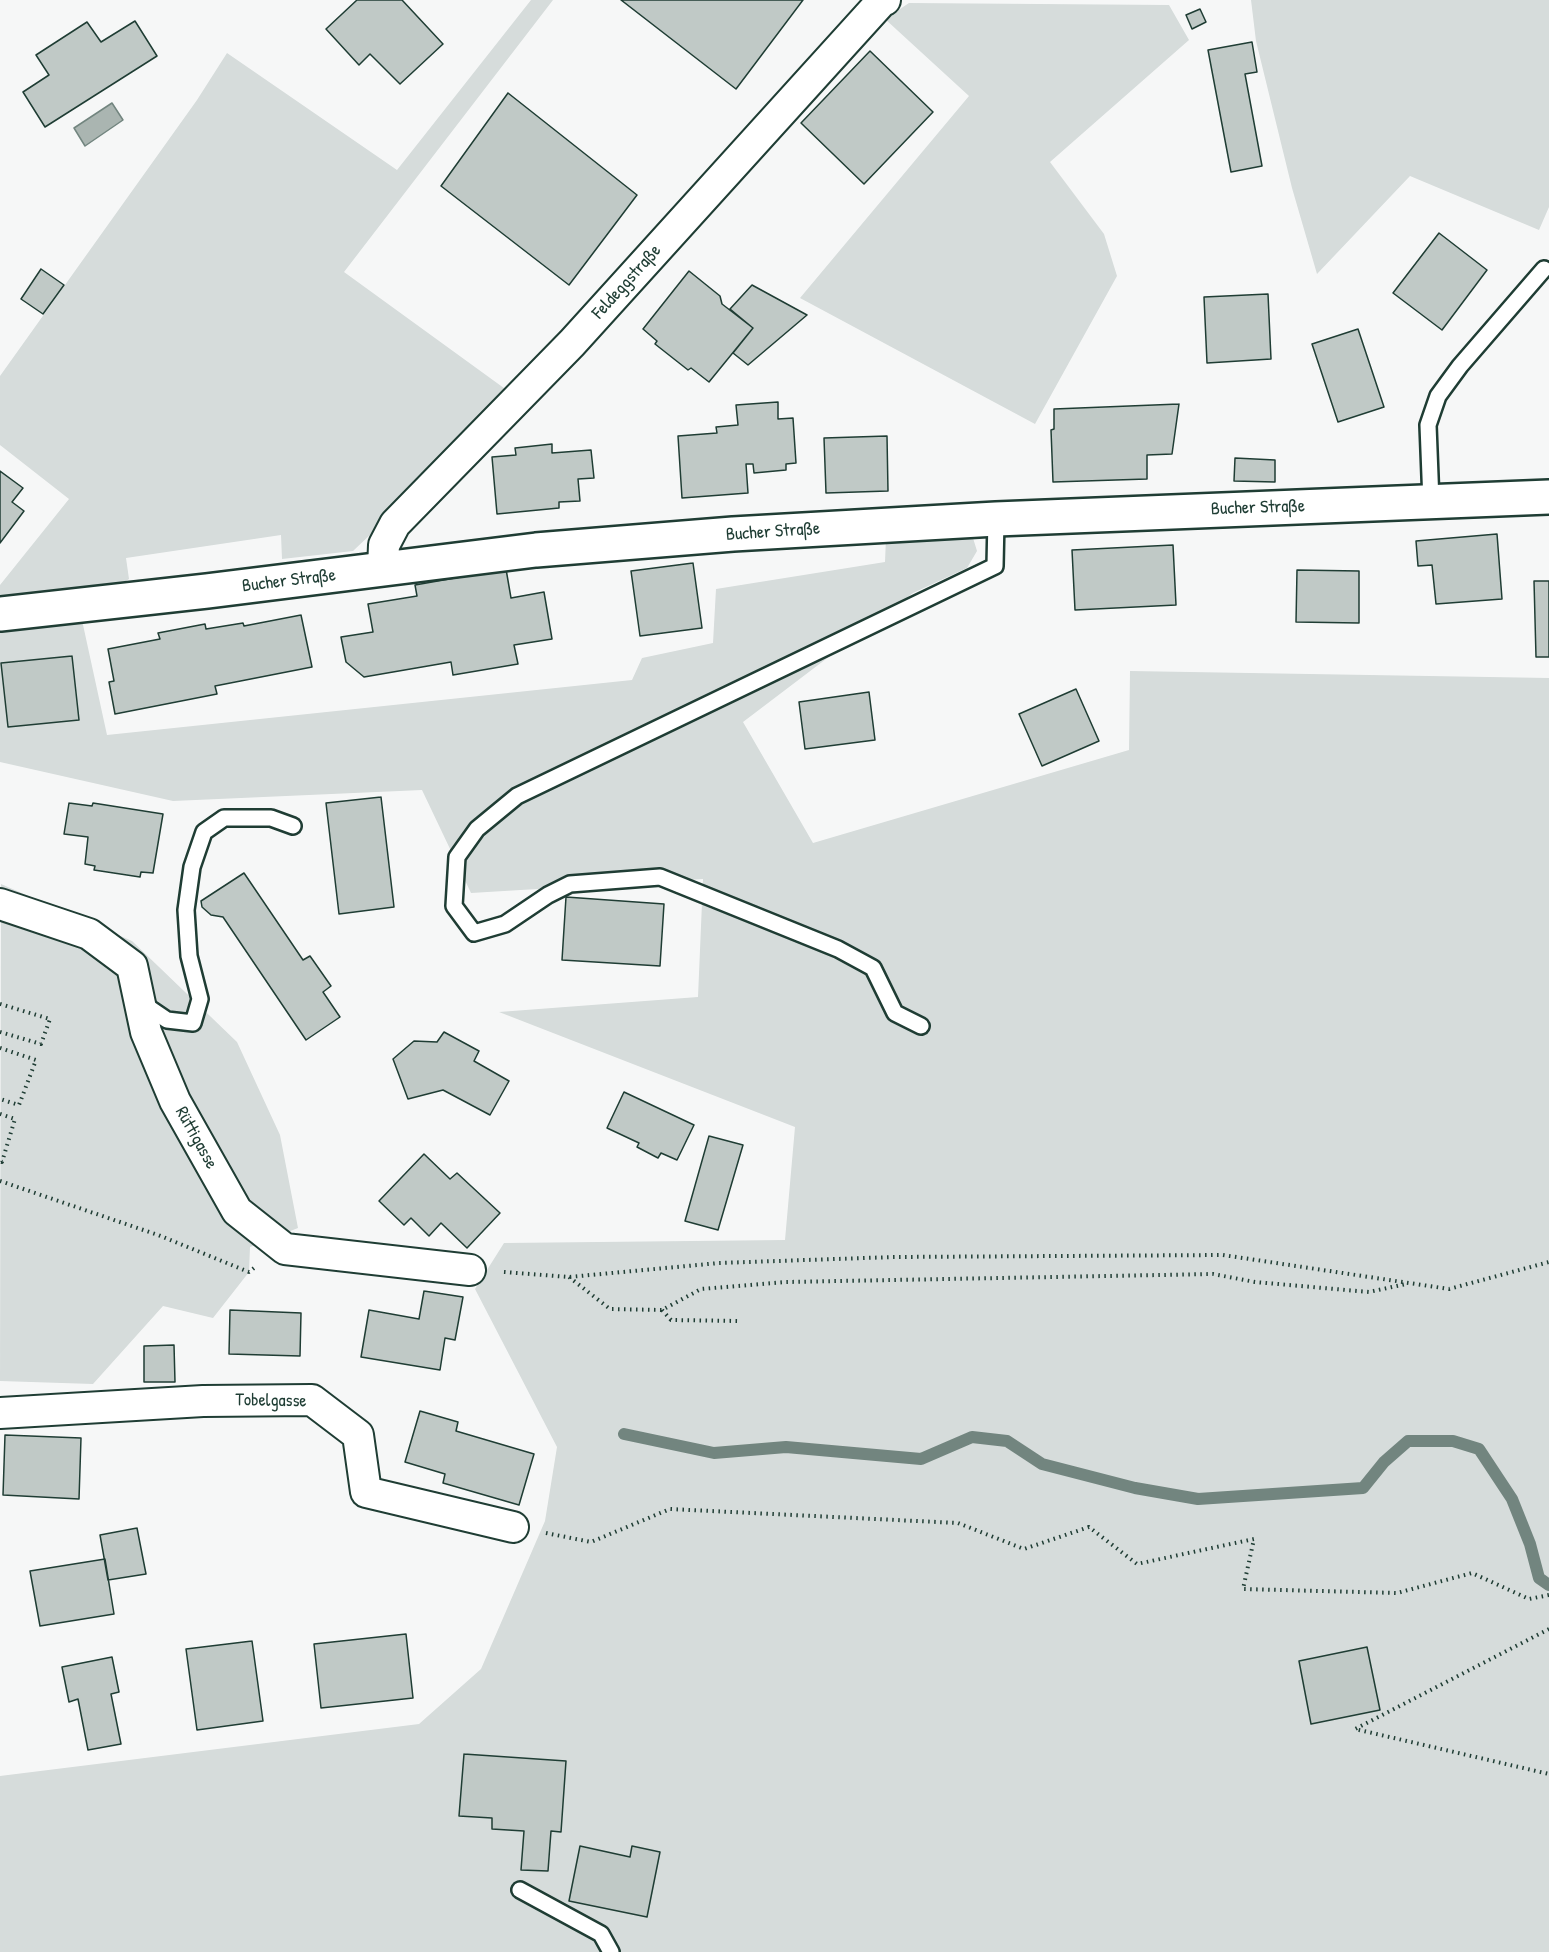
<!DOCTYPE html>
<meta charset="utf-8">
<style>
body{margin:0}
canvas{display:block;background:#f6f7f7}
</style>
<canvas width="1549" height="1952"></canvas>
<script>
const c = document.querySelector('canvas').getContext('2d');
c.lineJoin = 'round';
function fillPath(path, color) {
  c.fillStyle = color;
  c.fill(path, 'evenodd');
}
function shape(rows) {
  const path = new Path2D();
  for (const r of rows) {
    path.moveTo(r[0], r[1]);
    for (let i = 2; i < r.length; i += 2) path.lineTo(r[i], r[i + 1]);
  }
  return path;
}
function stroke(path, color, width, dash) {
  c.strokeStyle = color;
  c.lineWidth = width;
  c.lineCap = dash ? 'butt' : 'round';
  c.setLineDash(dash || []);
  c.stroke(path);
}
function write(font, color, halo, rows, align = 'center') {
  c.font = font + ' "Patrick Hand",sans-serif';
  c.lineWidth = 4.5;
  c.setLineDash([]);
  c.textBaseline = 'middle';
  c.strokeStyle = halo;
  c.fillStyle = color;
  for (const [text, x, y, turn = 0] of rows) {
    c.save();
    c.translate(x, y);
    c.rotate((+turn || 0) * Math.PI / 180);
    c.textAlign = isNaN(turn) ? turn : align;
    if (halo) c.strokeText(text, 0, 0);
    c.fillText(text, 0, 0);
    c.restore();
  }
}
fillPath(shape([
 [531,0,553,0,344,272,508,391,387,509,372,533,353,551,282,559,281,535,126,558,129,579,80,611,107,735,632,680,642,658,713,643,716,589,885,562,886,538,973,538,977,551,967,568,913,593,743,722,813,843,1129,750,1130,671,1549,678,1549,1952,0,1952,0,1776,419,1724,481,1669,545,1521,557,1447,475,1289,504,1243,785,1240,795,1127,499,1012,698,997,703,879,471,893,422,790,173,801,0,762,0,585,69,499,0,445,0,376,197,100,227,53,397,170],
 [1251,0,1549,0,1549,207,1539,230,1410,176,1317,274,1292,188,1256,41],
 [909,3,1169,5,1189,40,1050,162,1104,234,1117,276,1035,424,800,298,969,96,885,19],
 [1,884,132,941,237,1042,280,1135,298,1228,250,1247,249,1272,213,1318,163,1306,93,1384,0,1381]
]), '#d6dcdb');
const water = shape([
 [112,103,123,120,85,146,74,128,112,103]
]);
fillPath(water, '#aab5b1');
stroke(water, '#72857f', 1.5);
stroke(shape([
 [624,1434,714,1453,786,1447,921,1459,972,1437,1007,1441,1042,1464,1135,1488,1198,1499,1363,1488,1384,1462,1408,1441,1453,1441,1479,1449,1512,1499,1530,1544,1539,1578,1549,1585]
]), '#72857f', 12);
const building = shape([
 [357,0,402,0,443,44,400,84,370,54,359,65,326,29,357,0],
 [621,0,803,0,736,89,621,0],
 [1200,9,1206,22,1192,29,1186,15,1200,9],
 [135,21,157,56,45,127,23,92,49,75,36,55,87,22,101,42,135,21],
 [1252,42,1257,72,1245,74,1262,166,1231,172,1208,50,1252,42],
 [870,51,933,112,864,184,801,123,870,51],
 [508,93,637,195,569,285,441,186,508,93],
 [1439,233,1487,270,1442,330,1393,293,1439,233],
 [41,269,64,285,43,314,21,299,41,269],
 [689,271,720,296,722,304,753,328,709,382,691,368,688,370,655,344,657,341,643,329,689,271],
 [752,285,807,315,748,365,733,353,753,328,730,309,752,285],
 [1268,294,1271,359,1207,363,1204,297,1268,294],
 [1358,329,1384,407,1338,422,1312,344,1358,329],
 [778,402,778,419,793,418,796,463,786,464,786,470,754,473,753,464,746,464,748,493,682,498,678,436,717,433,716,427,738,425,736,405,778,402],
 [1179,404,1172,454,1147,455,1147,479,1053,482,1051,430,1054,429,1054,409,1179,404],
 [887,436,888,491,826,493,824,438,887,436],
 [552,444,552,453,591,450,594,478,578,479,580,501,559,502,559,508,497,514,492,457,516,455,515,448,552,444],
 [1235,458,1275,460,1275,482,1234,481,1235,458],
 [0,471,23,488,12,502,24,511,0,543,0,471],
 [1497,534,1502,599,1436,604,1432,565,1418,566,1416,541,1497,534],
 [1173,545,1176,605,1075,610,1072,550,1173,545],
 [693,563,702,628,640,636,631,571,693,563],
 [506,569,511,598,544,592,552,639,514,645,518,664,453,675,451,662,364,677,346,662,341,637,373,632,368,604,417,596,415,585,506,569],
 [1297,570,1359,571,1359,623,1296,622,1297,570],
 [1534,581,1549,581,1549,657,1536,657,1534,581],
 [301,615,312,667,215,686,217,694,115,714,109,682,114,681,108,649,160,639,158,633,205,624,206,629,243,623,244,626,301,615],
 [72,656,79,720,8,727,1,663,72,656],
 [1076,689,1099,741,1042,766,1019,714,1076,689],
 [869,692,875,740,805,749,799,702,869,692],
 [381,797,394,907,339,914,326,803,381,797],
 [69,803,92,806,93,803,163,814,153,873,141,872,140,877,94,870,95,866,85,864,88,837,64,834,69,803],
 [244,873,303,960,310,956,331,986,323,992,340,1017,306,1040,223,917,211,915,202,907,201,901,244,873],
 [566,897,664,904,660,966,562,960,566,897],
 [444,1032,479,1051,474,1061,509,1081,490,1115,443,1090,408,1099,393,1059,414,1041,437,1042,444,1032],
 [624,1092,694,1125,677,1160,661,1153,658,1158,637,1147,639,1143,607,1128,624,1092],
 [709,1136,743,1145,718,1230,685,1221,709,1136],
 [424,1154,450,1179,457,1173,500,1213,467,1248,441,1223,429,1236,411,1218,404,1225,379,1201,424,1154],
 [424,1291,463,1297,455,1340,445,1338,440,1370,361,1357,369,1310,419,1319,424,1291],
 [230,1310,301,1313,300,1356,229,1354,230,1310],
 [174,1345,175,1382,144,1382,144,1346,174,1345],
 [420,1411,458,1422,456,1431,534,1454,519,1505,443,1483,445,1474,405,1462,420,1411],
 [5,1435,81,1438,79,1499,3,1495,5,1435],
 [137,1528,146,1574,108,1580,100,1535,137,1528],
 [105,1559,114,1614,40,1626,30,1571,105,1559],
 [406,1634,413,1698,321,1708,314,1644,406,1634],
 [252,1641,263,1721,197,1730,186,1649,252,1641],
 [1367,1647,1380,1710,1311,1724,1299,1661,1367,1647],
 [112,1657,119,1692,111,1694,121,1744,88,1750,78,1699,69,1702,62,1667,112,1657],
 [464,1754,566,1761,561,1832,551,1831,548,1871,521,1870,524,1831,492,1829,492,1818,459,1816,464,1754],
 [580,1846,630,1857,632,1846,660,1852,647,1917,569,1901,580,1846]
]);
fillPath(building, '#c0c9c6');
stroke(building, '#1f3d34', 1.5);
const service = shape([
 [1431,502,1428,425,1438,396,1460,366,1544,269],
 [142,1003,167,1020,193,1023,200,999,189,956,186,910,192,867,204,832,224,818,271,818,293,826],
 [921,1026,895,1013,873,968,838,949,660,877,570,884,548,895,505,924,474,933,454,906,457,857,477,829,517,796,995,566,996,519],
 [520,1890,601,1934,611,1952]
]);
const minor = shape([
 [383,569,384,545,395,524,572,343,882,1,885,0],
 [0,904,89,934,132,966,146,1032,175,1101,237,1211,285,1249,470,1270],
 [0,1413,203,1401,312,1400,358,1435,366,1492,513,1527]
]);
const tertiary = shape([
 [0,614,207,591,536,550,733,534,996,519,1549,497]
]);
stroke(service, '#1f3d34', 20);
stroke(minor, '#1f3d34', 34);
stroke(tertiary, '#1f3d34', 38);
stroke(shape([
 [0,1004,50,1019,41,1044,0,1032],
 [0,1048,36,1060,19,1105,0,1099],
 [0,1114,15,1119,2,1162,0,1161],
 [0,1181,158,1235,249,1272,254,1268],
 [504,1272,569,1277,719,1263,894,1257,1223,1255,1449,1289,1549,1262],
 [569,1277,610,1309,662,1310,701,1289,786,1282,1213,1274,1255,1282,1369,1292,1406,1284],
 [662,1310,671,1320,739,1321],
 [546,1533,591,1542,670,1509,958,1523,1024,1549,1089,1527,1137,1564,1254,1539,1243,1589,1397,1593,1472,1573,1529,1599,1549,1595],
 [1549,1629,1355,1729,1549,1774]
]), '#1f3d34', 4, [1.5, 4.5]);
stroke(service, '#fff', 15);
stroke(minor, '#fff', 30);
stroke(tertiary, '#fff', 33);
write('18px', '#1f3d34', '#fff', [
 ["Feldeggstraße",627,282,-48],
 ["Bucher Straße",1258,508,-2],
 ["Bucher Straße",773,532,-4],
 ["Bucher Straße",289,581,-7],
 ["Rüttigasse",196,1138,61],
 ["Tobelgasse",271,1401,1]
]);
</script>
